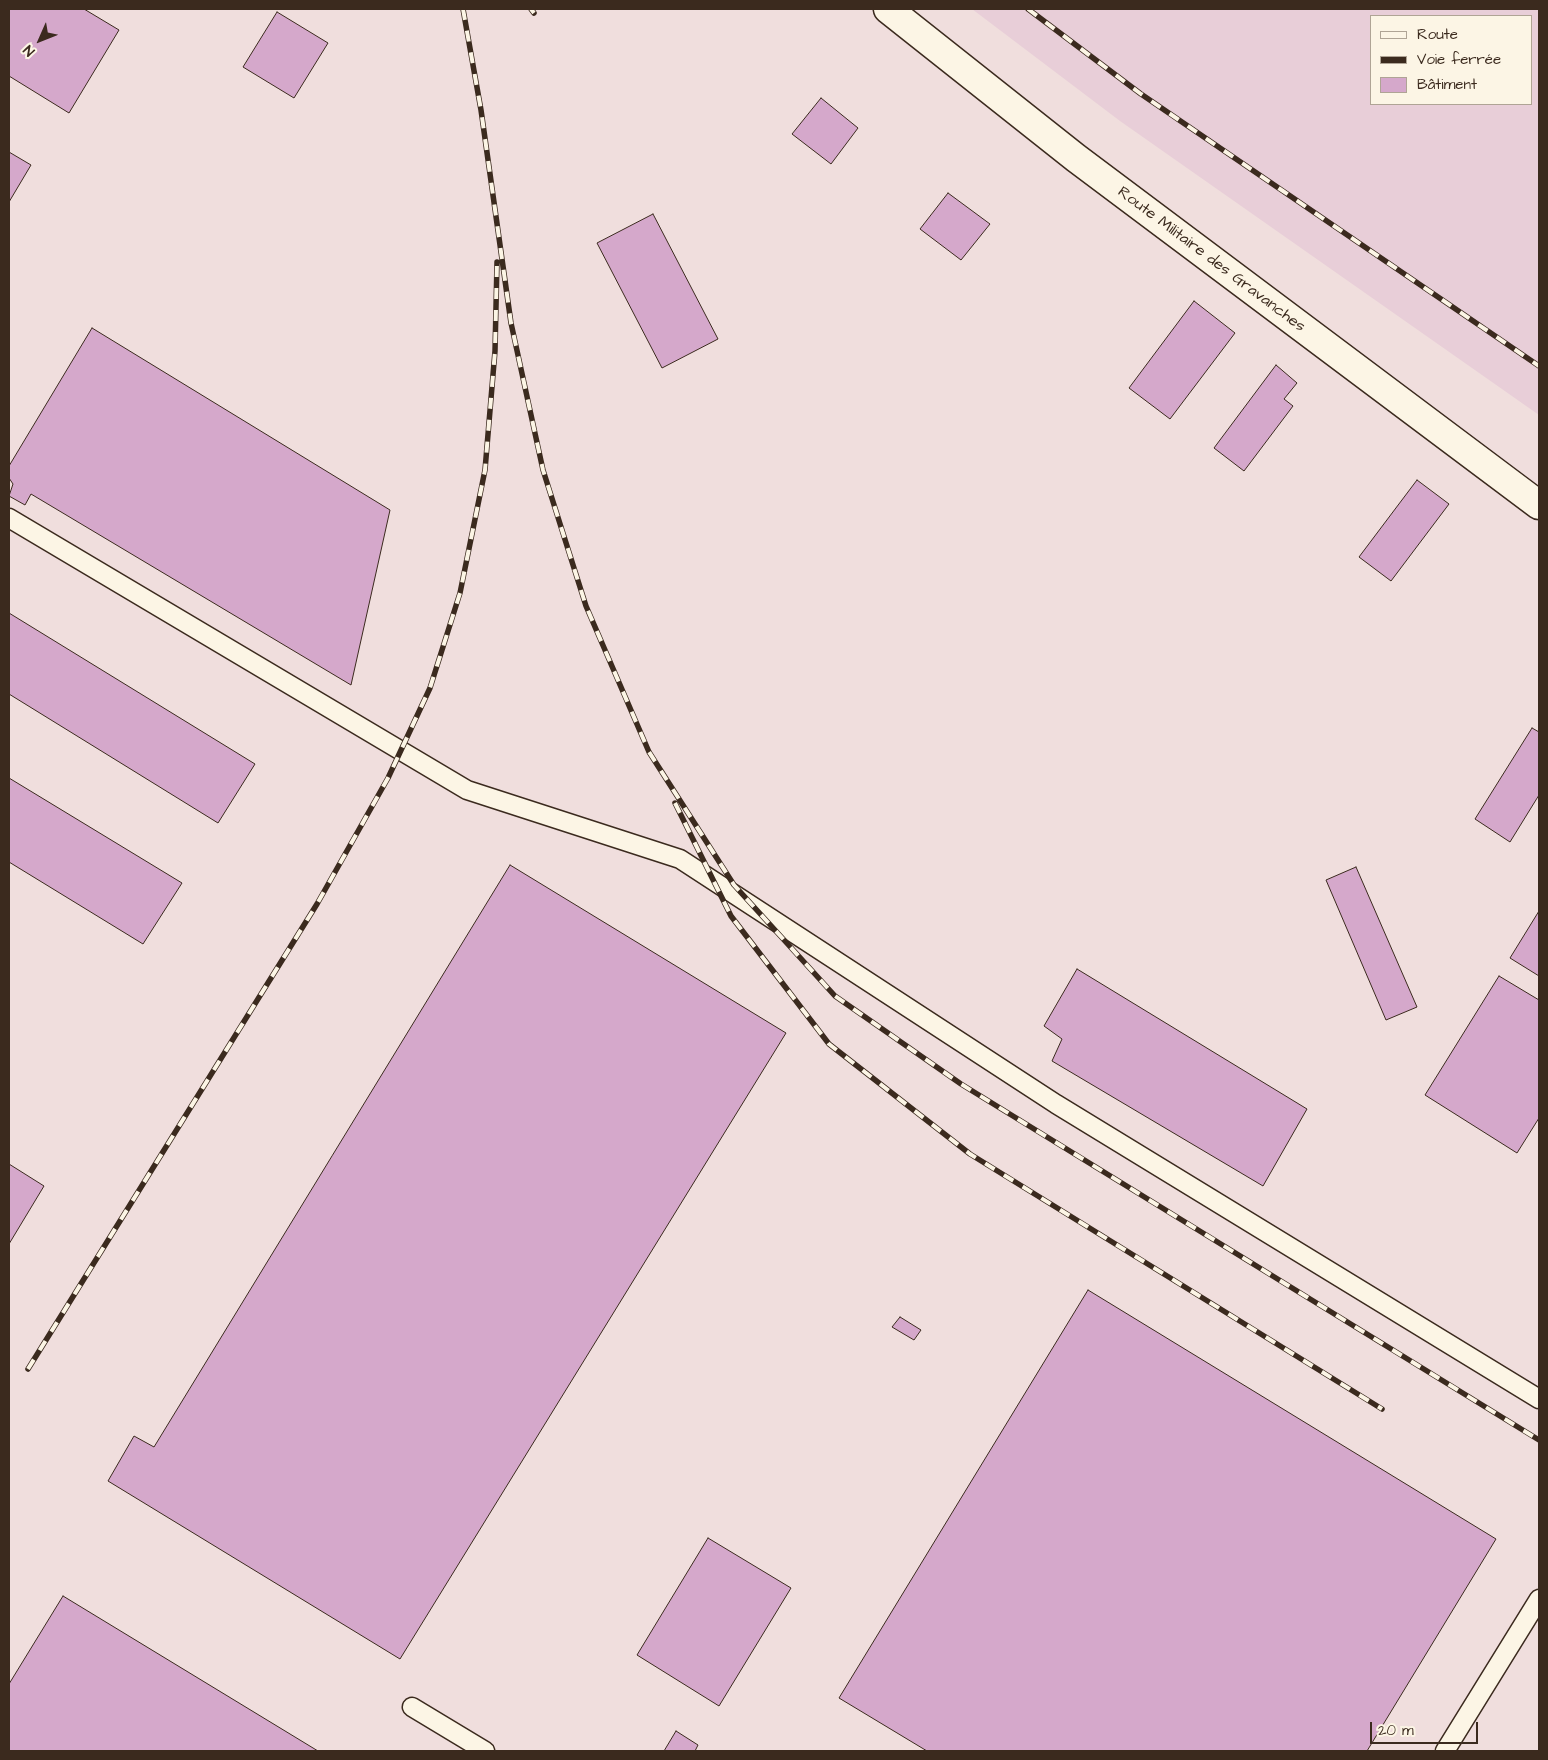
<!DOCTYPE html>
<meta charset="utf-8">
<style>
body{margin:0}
#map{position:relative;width:1548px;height:1760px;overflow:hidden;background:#f0dedd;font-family:"Architects Daughter",sans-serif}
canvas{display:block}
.frame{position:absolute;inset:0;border:10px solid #3b2a1e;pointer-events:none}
.legend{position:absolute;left:1370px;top:15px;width:162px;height:90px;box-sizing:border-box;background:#fcf5e5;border:1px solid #afa495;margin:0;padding:6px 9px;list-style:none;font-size:15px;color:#3b2a1e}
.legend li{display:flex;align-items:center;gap:10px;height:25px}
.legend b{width:25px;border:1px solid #afa495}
.north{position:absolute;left:15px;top:15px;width:50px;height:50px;-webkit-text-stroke:4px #fcf5e5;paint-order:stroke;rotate:226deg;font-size:14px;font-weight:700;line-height:20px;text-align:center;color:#3b2a1e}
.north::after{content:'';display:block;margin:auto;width:18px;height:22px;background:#3b2a1e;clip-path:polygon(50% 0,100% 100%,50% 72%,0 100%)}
.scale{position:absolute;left:1370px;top:1722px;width:108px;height:22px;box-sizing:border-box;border:2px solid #3b2a1e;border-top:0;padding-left:6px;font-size:15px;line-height:18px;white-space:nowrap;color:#3b2a1e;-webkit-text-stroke:4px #fcf5e5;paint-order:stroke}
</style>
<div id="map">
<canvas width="1548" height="1760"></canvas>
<div class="frame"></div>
<ul class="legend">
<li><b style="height:6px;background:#fcf5e5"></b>Route</li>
<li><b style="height:6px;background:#3b2a1e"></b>Voie ferrée</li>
<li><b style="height:14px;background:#d5a8cb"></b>Bâtiment</li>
</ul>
<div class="north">N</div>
<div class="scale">20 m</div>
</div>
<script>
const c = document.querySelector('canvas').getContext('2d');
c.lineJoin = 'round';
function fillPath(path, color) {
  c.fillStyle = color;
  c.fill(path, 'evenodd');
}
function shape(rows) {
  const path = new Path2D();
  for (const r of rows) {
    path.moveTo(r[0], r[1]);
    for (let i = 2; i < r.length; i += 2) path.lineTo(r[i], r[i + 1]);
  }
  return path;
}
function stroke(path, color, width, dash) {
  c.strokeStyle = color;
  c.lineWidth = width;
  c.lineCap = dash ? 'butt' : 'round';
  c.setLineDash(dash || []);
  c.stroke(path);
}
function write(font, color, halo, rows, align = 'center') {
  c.font = font + ' "Architects Daughter",sans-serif';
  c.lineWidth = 5;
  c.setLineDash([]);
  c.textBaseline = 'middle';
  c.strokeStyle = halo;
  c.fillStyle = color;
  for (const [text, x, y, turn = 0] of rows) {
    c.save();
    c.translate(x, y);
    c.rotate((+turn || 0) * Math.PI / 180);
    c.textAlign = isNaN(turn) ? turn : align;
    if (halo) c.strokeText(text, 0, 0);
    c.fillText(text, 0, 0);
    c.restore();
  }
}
fillPath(shape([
 [972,9,1539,9,1539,415,1120,121],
 [1372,16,1532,16,1532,104,1372,104]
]), '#e8ced8');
const building = shape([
 [9,9,84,9,119,30,69,113,9,76,9,9],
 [277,12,328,43,294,98,243,67,277,12],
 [821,98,858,128,831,164,792,134,821,98],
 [9,152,31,165,9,202,9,152],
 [948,193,990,224,961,260,920,229,948,193],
 [653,214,718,339,662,368,597,243,653,214],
 [1194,301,1235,333,1170,419,1129,388,1194,301],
 [92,328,390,510,351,685,31,494,25,505,9,496,13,484,9,478,9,466,92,328],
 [1276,365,1297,383,1284,399,1293,406,1244,471,1214,448,1276,365],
 [1417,480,1449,504,1391,581,1359,557,1417,480],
 [9,613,255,764,218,823,9,694,9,613],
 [1532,728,1539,732,1539,795,1510,842,1475,819,1532,728],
 [9,778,182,883,143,944,9,862,9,778],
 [510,865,786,1033,400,1659,108,1481,134,1436,154,1447,510,865],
 [1356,867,1417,1007,1386,1020,1326,880,1356,867],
 [1539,911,1539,976,1510,958,1539,911],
 [1077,969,1307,1109,1263,1186,1052,1061,1062,1039,1044,1026,1077,969],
 [1499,976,1539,1000,1539,1118,1517,1153,1425,1095,1499,976],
 [9,1164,44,1186,9,1244,9,1164],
 [1088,1290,1496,1539,1367,1751,927,1751,839,1698,1088,1290],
 [900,1317,921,1330,914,1340,892,1327,900,1317],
 [708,1538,791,1588,719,1706,637,1655,708,1538],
 [63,1596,318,1751,9,1751,9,1684,63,1596],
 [676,1731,698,1745,695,1751,664,1751,676,1731]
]);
fillPath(building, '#d5a8cb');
stroke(building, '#3b2a1e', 1);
const service = shape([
 [9,518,467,790,680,859,1056,1104,1539,1399],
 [412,1707,485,1751],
 [1445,1751,1539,1599]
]);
const minor = shape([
 [888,9,1076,158,1539,505]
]);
stroke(service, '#3b2a1e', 21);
stroke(minor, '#3b2a1e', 31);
stroke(service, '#fcf5e5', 18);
stroke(minor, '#fcf5e5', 28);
const rail = shape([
 [463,9,481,110,511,323,543,470,586,606,649,752,734,885,835,996,961,1084,1539,1440],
 [531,9,534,13],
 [1028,9,1141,94,1539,366],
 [675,803,731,916,829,1044,970,1154,1382,1409],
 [28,1369,317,904,388,778,430,688,460,593,485,470,495,351,497,262]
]);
stroke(rail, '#3b2a1e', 5.5);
stroke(rail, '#fcf5e5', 4, [11]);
write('16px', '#3b2a1e', '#fcf5e5', [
 ["Route Militaire des Gravanches",1211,260,37]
]);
</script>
